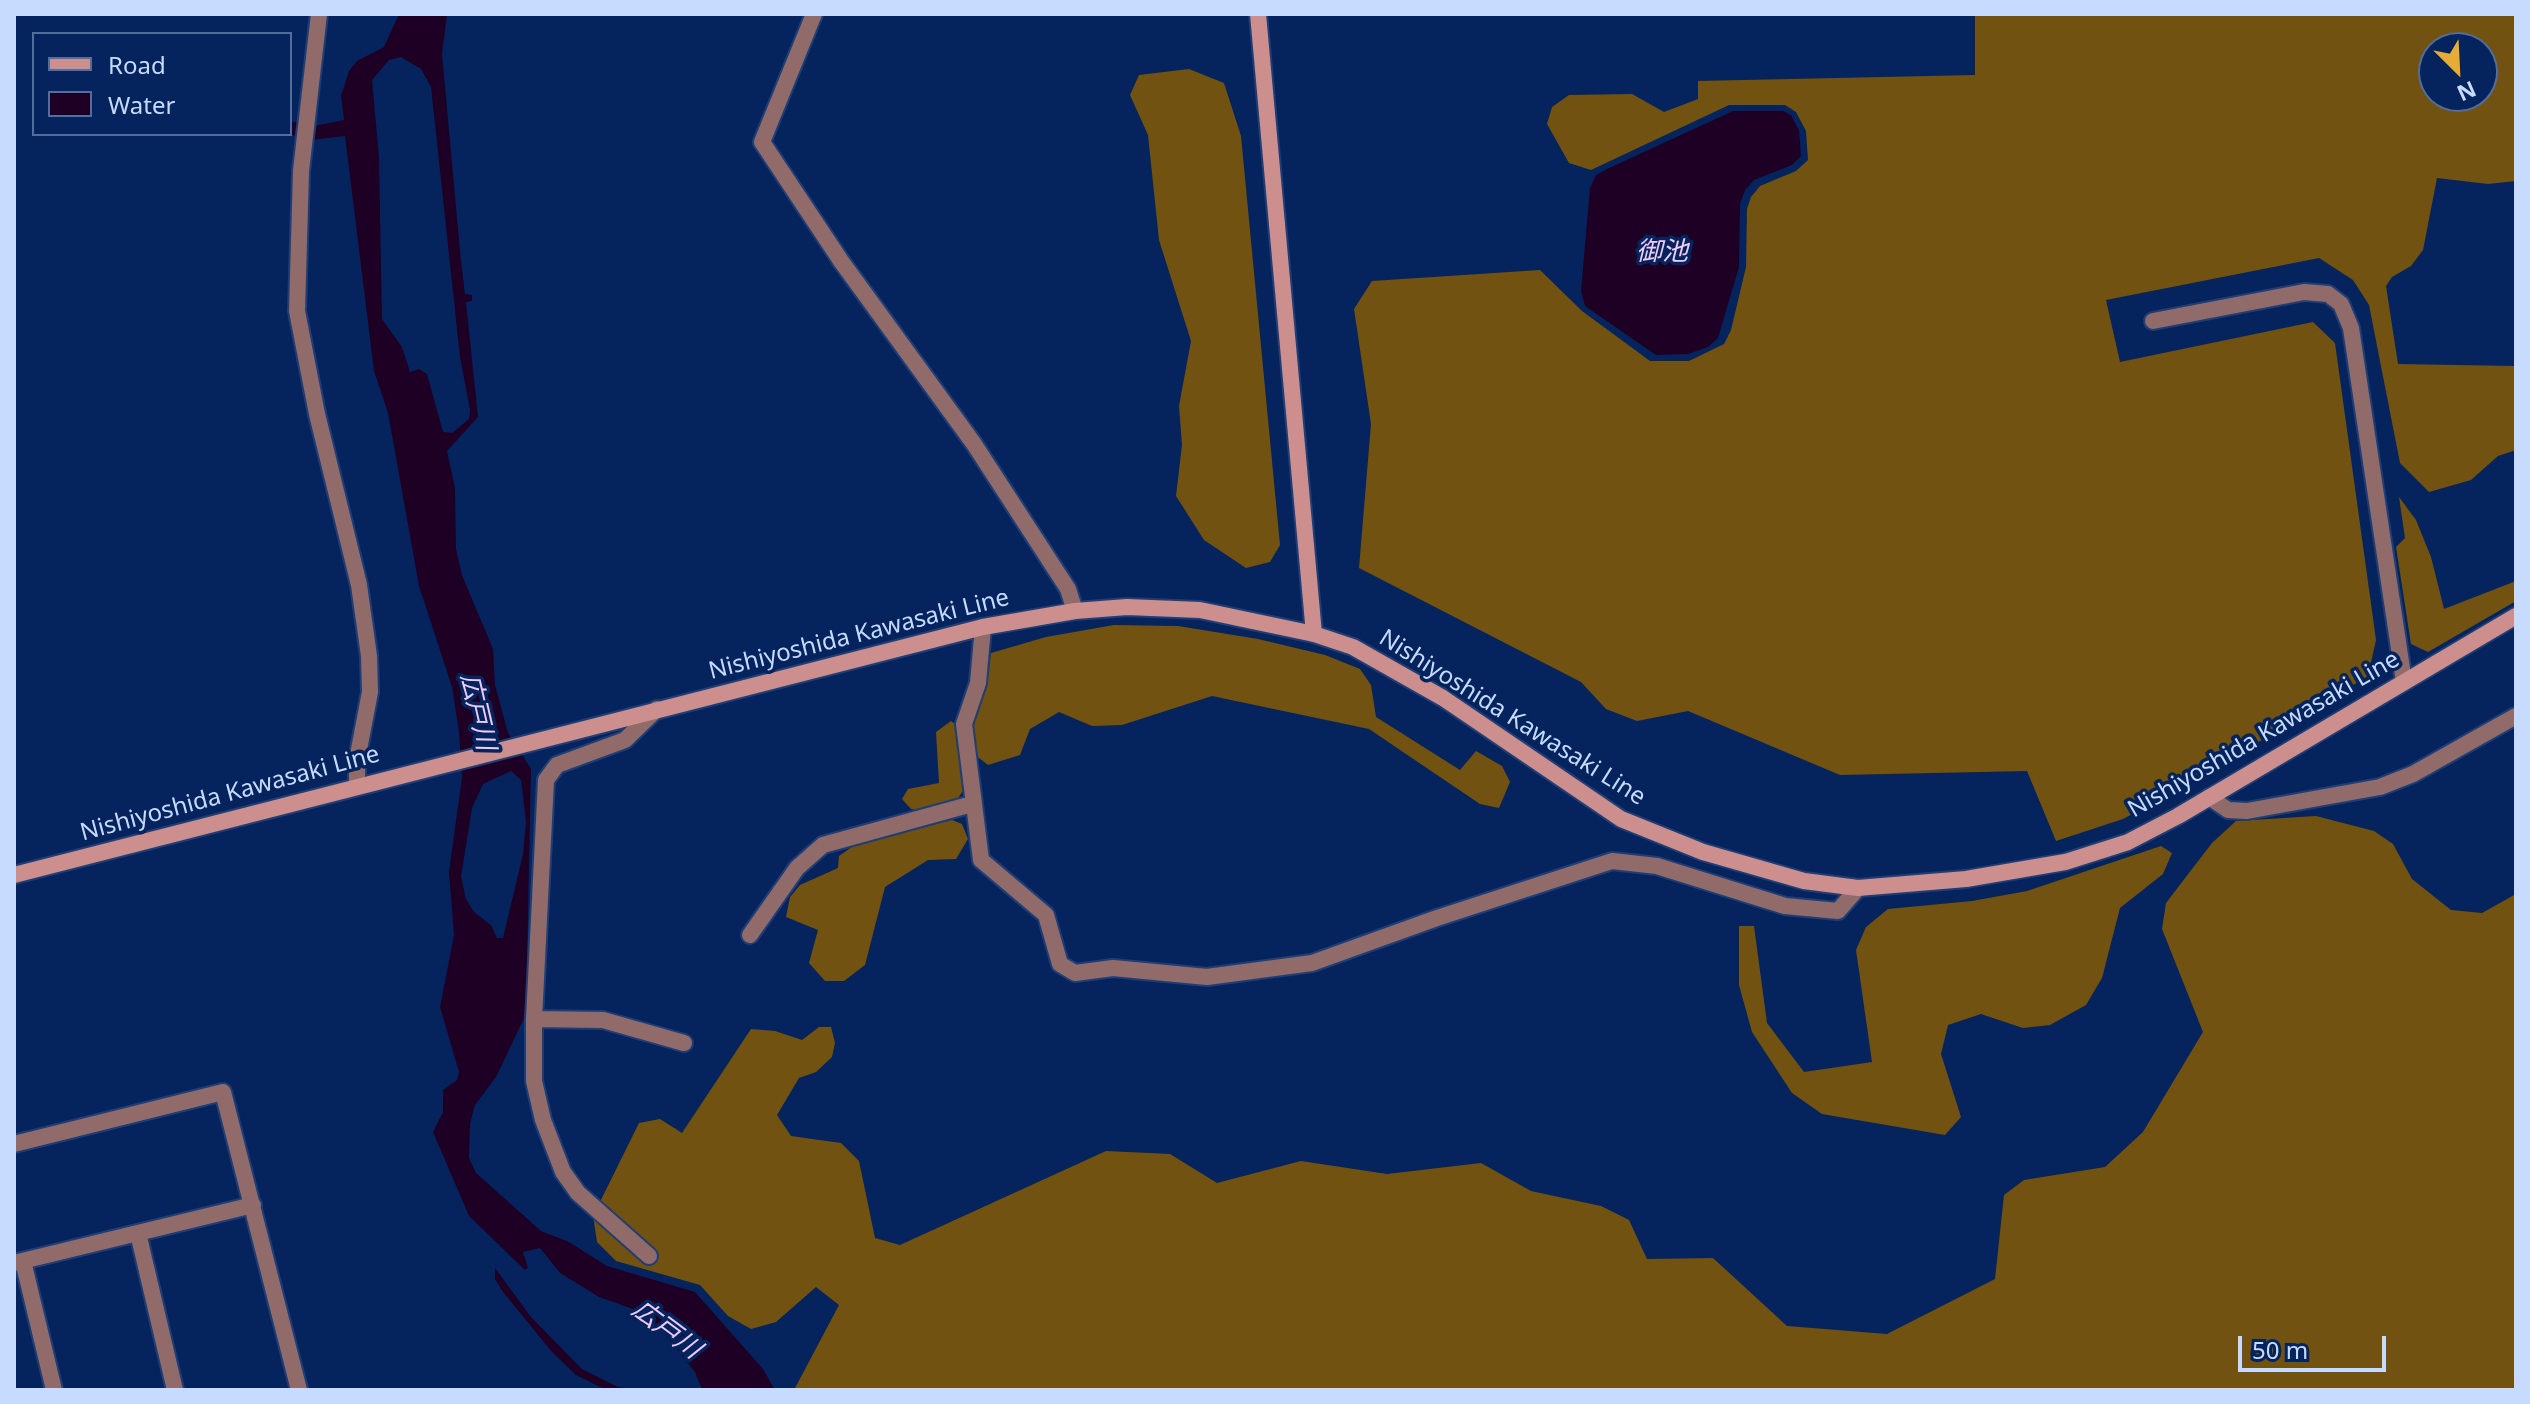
<!DOCTYPE html>
<meta charset="utf-8">
<style>
body{margin:0}
#map{position:relative;width:2530px;height:1404px;overflow:hidden;background:#05245e;font-family:"Noto Sans",sans-serif}
canvas{display:block}
.frame{position:absolute;inset:0;border:16px solid #c6dbff;pointer-events:none}
.legend{position:absolute;left:32px;top:32px;width:260px;height:104px;box-sizing:border-box;background:#05245e;border:2px solid #526d9e;margin:0;padding:10px 14px;list-style:none;font-size:24px;color:#c6dbff}
.legend li{display:flex;align-items:center;gap:16px;height:40px}
.legend b{width:40px;border:2px solid #526d9e}
.north{position:absolute;left:2418px;top:32px;width:80px;height:80px;box-sizing:border-box;background:#05245e;border:2px solid #526d9e;border-radius:50%;rotate:156deg;font-size:22px;font-weight:700;line-height:32px;text-align:center;color:#c6dbff}
.north::after{content:'';display:block;margin:auto;width:28px;height:36px;background:#e6ac36;clip-path:polygon(50% 0,100% 100%,50% 72%,0 100%)}
.scale{position:absolute;left:2238px;top:1336px;width:148px;height:36px;box-sizing:border-box;border:4px solid #c6dbff;border-top:0;padding-left:10px;font-size:24px;line-height:28px;white-space:nowrap;color:#c6dbff;-webkit-text-stroke:6px #05245e;paint-order:stroke}
</style>
<div id="map">
<canvas width="2530" height="1404"></canvas>
<div class="frame"></div>
<ul class="legend">
<li><b style="height:10px;background:#cc8f8d"></b>Road</li>
<li><b style="height:22px;background:#1e0025"></b>Water</li>
</ul>
<div class="north">N</div>
<div class="scale">50 m</div>
</div>
<script>
const c = document.querySelector('canvas').getContext('2d');
c.lineJoin = 'round';
function fillPath(path, color) {
  c.fillStyle = color;
  c.fill(path, 'evenodd');
}
function shape(rows) {
  const path = new Path2D();
  for (const r of rows) {
    path.moveTo(r[0], r[1]);
    for (let i = 2; i < r.length; i += 2) path.lineTo(r[i], r[i + 1]);
  }
  return path;
}
function stroke(path, color, width, dash) {
  c.strokeStyle = color;
  c.lineWidth = width;
  c.lineCap = dash ? 'butt' : 'round';
  c.setLineDash(dash || []);
  c.stroke(path);
}
function write(font, color, halo, rows, align = 'center') {
  c.font = font + ' "Noto Sans","Noto Sans JP",sans-serif';
  c.lineWidth = 7;
  c.setLineDash([]);
  c.textBaseline = 'middle';
  c.strokeStyle = halo;
  c.fillStyle = color;
  for (const [text, x, y, turn = 0] of rows) {
    c.save();
    c.translate(x, y);
    c.rotate((+turn || 0) * Math.PI / 180);
    c.textAlign = isNaN(turn) ? turn : align;
    if (halo) c.strokeText(text, 0, 0);
    c.fillText(text, 0, 0);
    c.restore();
  }
}
fillPath(shape([
 [1975,14,2516,14,2516,181,2488,184,2437,178,2423,250,2411,266,2392,277,2386,286,2398,364,2516,366,2516,450,2498,456,2471,480,2429,492,2400,463,2369,305,2353,280,2319,258,2106,300,2120,362,2313,322,2335,343,2376,640,2368,676,2192,782,2123,819,2056,841,2027,771,1840,775,1688,711,1637,721,1606,709,1581,682,1359,568,1371,424,1354,309,1372,281,1540,270,1582,311,1650,361,1689,361,1724,344,1731,330,1746,267,1747,209,1751,197,1760,186,1796,171,1808,160,1806,131,1796,112,1785,105,1729,105,1591,170,1569,163,1547,124,1552,107,1569,95,1632,94,1664,112,1698,99,1698,81,1975,75],
 [2482,48,2482,96,2434,96,2434,48],
 [1189,69,1224,83,1241,136,1280,545,1270,562,1246,568,1204,540,1176,496,1182,445,1179,406,1191,341,1159,240,1148,135,1130,95,1139,75],
 [2399,497,2416,520,2431,557,2444,609,2516,581,2516,601,2428,652,2411,644,2396,547,2405,538],
 [1114,625,1178,626,1258,639,1325,655,1360,669,1371,685,1376,717,1460,770,1476,751,1502,766,1510,782,1499,808,1480,804,1369,729,1212,696,1122,725,1092,726,1059,712,1030,729,1020,755,988,765,974,754,972,727,987,685,991,653,1046,637],
 [951,721,959,727,964,789,955,803,925,812,911,809,902,799,908,789,939,783,936,732],
 [2316,816,2374,831,2393,844,2412,879,2451,910,2482,913,2516,894,2516,1390,794,1390,839,1305,816,1287,776,1322,751,1329,728,1316,700,1285,616,1261,597,1242,593,1216,639,1123,660,1119,682,1133,751,1029,775,1031,802,1040,819,1027,831,1027,835,1043,832,1057,816,1072,799,1078,777,1115,791,1136,841,1143,859,1161,875,1238,900,1245,1106,1151,1170,1154,1217,1183,1301,1161,1387,1174,1481,1163,1531,1191,1601,1206,1629,1220,1647,1259,1713,1258,1787,1326,1887,1334,1995,1279,2004,1195,2024,1180,2105,1167,2143,1132,2203,1032,2162,929,2166,903,2212,843,2236,821],
 [952,820,962,824,968,839,956,859,928,860,885,887,865,965,844,981,825,981,809,963,818,930,786,917,790,897,800,885,838,868,839,856,856,844],
 [2161,846,2172,853,2163,874,2120,908,2102,978,2086,1005,2050,1025,2023,1028,1981,1014,1948,1025,1941,1054,1961,1117,1945,1135,1822,1114,1792,1093,1752,1032,1739,985,1739,926,1754,926,1767,1023,1804,1072,1872,1062,1856,950,1866,927,1888,909,1972,901,2027,891]
]), '#715210');
fillPath(shape([
 [399,14,447,14,442,54,461,261,465,294,472,295,472,301,466,302,478,417,447,451,455,488,456,549,462,575,493,649,495,685,508,733,531,769,526,1014,496,1077,475,1105,470,1124,469,1158,476,1173,541,1231,569,1242,607,1266,695,1292,763,1369,775,1390,702,1390,695,1372,658,1326,633,1309,599,1297,560,1273,540,1248,523,1252,528,1268,525,1270,469,1216,433,1132,443,1112,443,1090,457,1080,459,1072,440,1007,454,935,449,872,462,777,459,732,452,687,419,586,388,413,374,371,345,136,311,140,290,134,290,121,314,126,344,120,341,96,349,71,357,61,384,47],
 [401,57,421,69,431,87,460,357,470,410,469,419,452,433,443,432,427,374,419,369,410,372,402,347,382,319,379,157,372,80,389,60],
 [511,771,521,780,526,822,523,854,503,938,497,938,491,925,474,912,466,899,461,877,472,808,483,784],
 [1733,111,1783,111,1791,115,1799,130,1801,156,1792,165,1754,180,1745,190,1740,204,1739,267,1718,338,1708,347,1688,354,1656,355,1585,306,1581,291,1590,188,1596,175,1607,169],
 [495,1268,531,1317,582,1369,618,1387,643,1390,606,1390,576,1375,552,1352,503,1292,495,1279]
]), '#1e0025');
const street = shape([
 [319,14,301,171,297,311,317,414,359,585,369,656,370,692,357,760,357,785],
 [814,14,762,142,841,261,974,444,1068,589,1075,611],
 [2153,321,2304,292,2328,294,2341,304,2351,328,2404,682],
 [983,627,978,683,964,724,981,860,1046,915,1060,964,1075,973,1113,968,1207,977,1312,963,1437,918,1612,861,1657,866,1785,906,1838,911,1858,888],
 [2209,797,2228,810,2247,811,2380,787,2413,774,2516,716],
 [750,935,797,868,823,845,972,804],
 [534,1019,546,780,557,765,625,740,657,709],
 [14,1144,223,1092,299,1390],
 [138,1233,175,1390],
 [649,1256,578,1193,563,1172,543,1120,534,1081,534,1019,603,1020,684,1043],
 [23,1261,54,1390],
 [14,1263,253,1205]
]);
const secondary = shape([
 [1258,14,1314,634],
 [14,875,983,627,1075,611,1127,607,1200,610,1314,634,1353,647,1443,698,1621,819,1703,852,1804,881,1858,888,1966,879,2065,862,2128,842,2178,816,2516,616]
]);
stroke(street, '#203e75', 20);
stroke(secondary, '#203e75', 20);
stroke(street, '#916b69', 16);
stroke(secondary, '#cc8f8d', 16);
write('24px', '#c6dbff', '#05245e', [
 ["Nishiyoshida Kawasaki Line",859,635,-14],
 ["Nishiyoshida Kawasaki Line",1512,718,32],
 ["Nishiyoshida Kawasaki Line",2264,735,-30],
 ["Nishiyoshida Kawasaki Line",230,794,-15]
]);
write('italic 26px', '#f0cbf6', '#05245e', [
 ["御池",1662,253],
 ["広戸川",477,712,77],
 ["広戸川",666,1330,37]
]);
</script>
